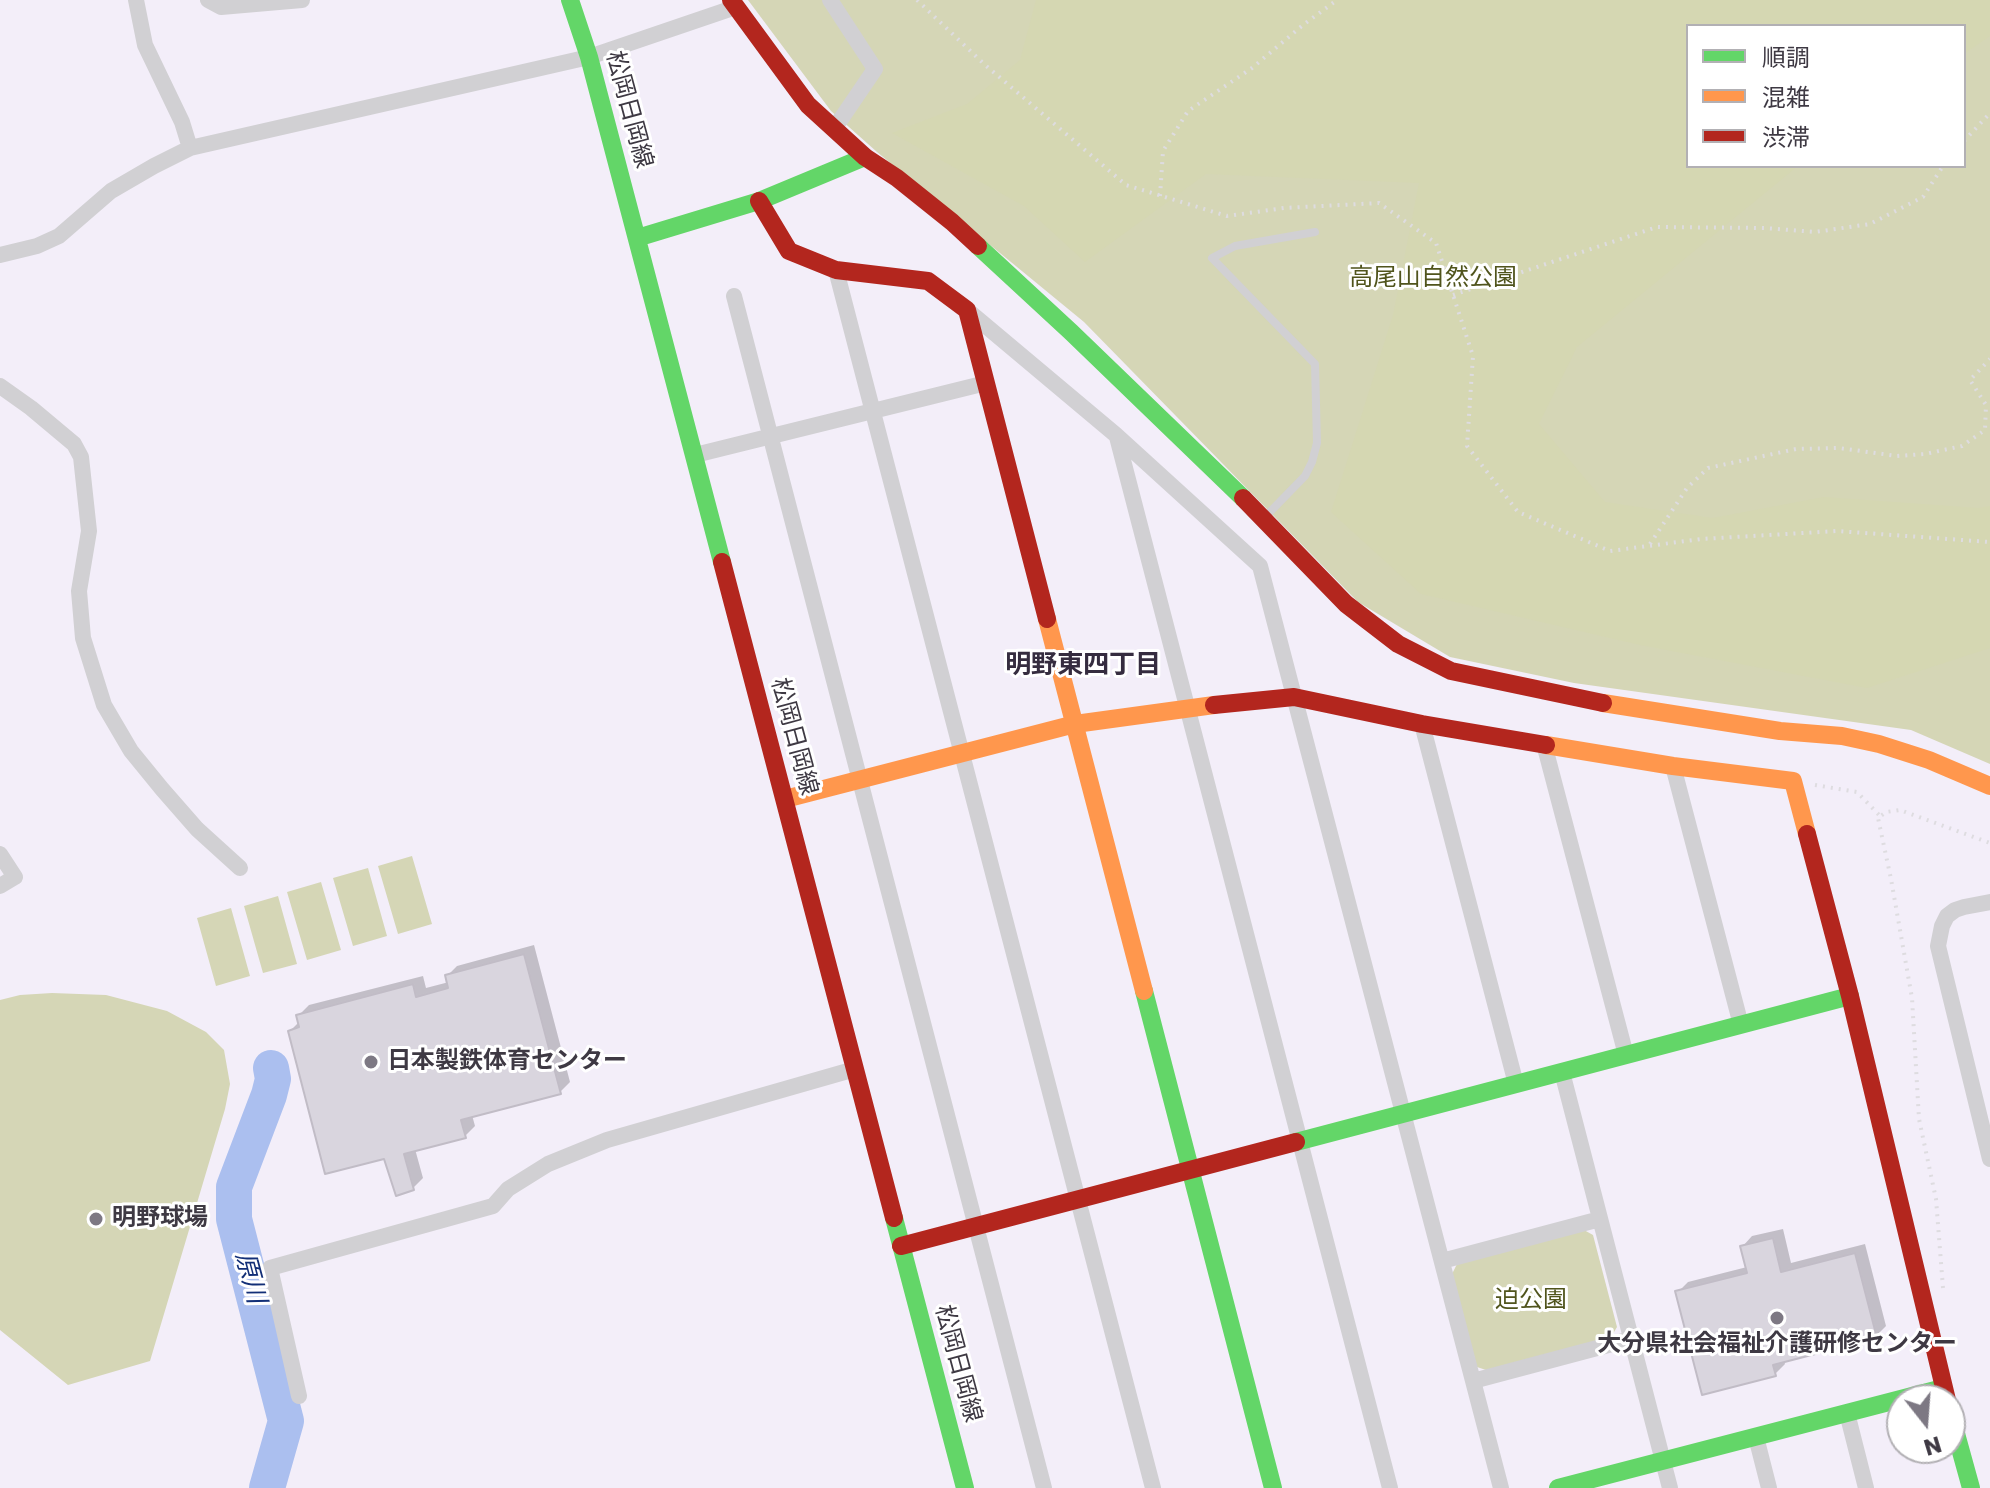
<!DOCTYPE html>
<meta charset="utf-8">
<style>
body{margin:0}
#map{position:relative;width:1990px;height:1488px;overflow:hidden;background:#f3eef9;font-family:Poppins,"Noto Sans JP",sans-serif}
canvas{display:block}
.legend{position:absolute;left:1686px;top:24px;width:280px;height:144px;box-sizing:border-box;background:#fff;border:2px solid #b2b0b4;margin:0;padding:10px 14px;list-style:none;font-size:24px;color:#3e3943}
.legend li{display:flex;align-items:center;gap:16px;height:40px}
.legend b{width:40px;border:2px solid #b2b0b4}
.north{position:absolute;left:1886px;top:1384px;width:80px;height:80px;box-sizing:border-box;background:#fff;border:2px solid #b2b0b4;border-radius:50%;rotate:163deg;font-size:22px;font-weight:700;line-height:32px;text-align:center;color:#3e3943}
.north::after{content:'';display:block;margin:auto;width:28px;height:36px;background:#7d7883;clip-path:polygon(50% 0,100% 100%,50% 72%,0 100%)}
</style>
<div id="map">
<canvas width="1990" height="1488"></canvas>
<ul class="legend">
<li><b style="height:10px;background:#63d668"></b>順調</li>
<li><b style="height:10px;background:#ff974d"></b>混雑</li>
<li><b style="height:10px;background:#b3261e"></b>渋滞</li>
</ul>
<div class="north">N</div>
</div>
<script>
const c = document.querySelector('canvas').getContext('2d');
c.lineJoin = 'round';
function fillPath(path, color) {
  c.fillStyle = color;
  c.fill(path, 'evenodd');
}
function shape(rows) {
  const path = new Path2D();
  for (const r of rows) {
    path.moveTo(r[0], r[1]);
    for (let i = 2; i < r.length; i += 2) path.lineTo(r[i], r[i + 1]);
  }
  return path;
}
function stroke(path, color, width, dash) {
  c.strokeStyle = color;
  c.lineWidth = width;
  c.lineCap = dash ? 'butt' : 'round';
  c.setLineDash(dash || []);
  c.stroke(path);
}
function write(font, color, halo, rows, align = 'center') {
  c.font = font + ' Poppins,"Noto Sans JP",sans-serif';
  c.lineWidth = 6;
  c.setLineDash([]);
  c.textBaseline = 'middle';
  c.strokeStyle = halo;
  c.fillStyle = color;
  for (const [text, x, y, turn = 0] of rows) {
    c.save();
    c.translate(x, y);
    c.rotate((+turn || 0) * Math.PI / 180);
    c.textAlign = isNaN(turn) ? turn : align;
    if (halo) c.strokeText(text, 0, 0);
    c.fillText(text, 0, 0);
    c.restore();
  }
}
fillPath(shape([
 [748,0,1990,0,1990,764,1911,730,1574,683,1450,657,1358,602,1084,322,877,152,831,111],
 [1688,26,1964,26,1964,166,1688,166],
 [412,856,432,924,398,934,378,866],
 [368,868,387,936,353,946,333,878],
 [321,882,341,950,307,960,287,892],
 [278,896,297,964,263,973,244,906],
 [231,908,250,976,216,986,197,918],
 [52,993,106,995,167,1011,206,1032,224,1050,230,1084,225,1109,150,1361,68,1385,0,1330,0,1000,20,995],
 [1584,1230,1593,1235,1617,1327,1611,1337,1486,1370,1477,1367,1452,1274,1457,1264]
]), '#d5d6b6');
fillPath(shape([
 [1036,0,1990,0,1990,36,1964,54,1964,26,1688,26,1688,166,1798,166,1577,347,1539,424,1605,502,1713,518,1824,497,1978,508,1990,506,1990,648,1867,688,1640,645,1421,594,1331,512,1393,315,1419,183,1206,174,1085,262,1024,206,892,133,967,104,1020,60]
]), '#d5d7b2');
fillPath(shape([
 [534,945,570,1082,560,1092,472,1115,475,1126,465,1136,415,1149,423,1178,413,1188,386,1156,290,1031,300,1021,298,1016,309,1005,423,976,426,988,449,982,447,976,457,966],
 [1783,1229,1791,1263,1865,1244,1886,1326,1876,1336,1784,1360,1785,1364,1775,1374,1678,1292,1688,1282,1747,1267,1742,1247,1752,1236]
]), '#0003');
stroke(shape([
 [267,1488,286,1421,234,1219,234,1187,269,1095,273,1079,271,1068]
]), '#abbfef', 36);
const building = shape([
 [524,954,561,1094,461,1120,466,1138,404,1154,414,1190,396,1196,384,1159,325,1174,288,1031,299,1027,296,1015,413,984,416,997,448,988,445,975,524,954],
 [1773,1238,1781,1272,1855,1253,1877,1338,1773,1365,1776,1376,1702,1395,1675,1291,1747,1273,1740,1246,1773,1238]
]);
fillPath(building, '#d9d5de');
stroke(building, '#c1bcc6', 2);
stroke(shape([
 [917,0,984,64,1126,185,1227,216,1284,208,1379,203,1436,243,1473,356,1467,446,1518,512,1610,551,1701,539,1837,531,1990,542],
 [1964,141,1990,113],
 [1160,196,1163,151,1188,111,1252,68,1303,25,1337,0],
 [1453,295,1657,227,1765,228,1815,232,1870,224,1923,197,1943,166],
 [1650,544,1687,488,1708,468,1796,449,1839,448,1897,456,1925,454,1962,446,1985,430,1986,405,1970,380,1990,359],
 [1815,785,1857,792,1880,816],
 [1943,1288,1936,1199,1919,1119,1912,998,1891,879,1878,818,1886,812,1900,810,1990,843]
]), '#dedce0', 4, [2, 6]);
stroke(shape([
 [1265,517,1305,476,1312,462,1317,443,1315,364,1212,258,1235,246,1315,232]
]), '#d1d0d3', 8);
stroke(shape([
 [136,0,145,45,182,122,190,148],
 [208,0,221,7,302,0],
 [830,0,875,69,841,119,832,128],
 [0,255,37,246,59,236,111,191,154,166,190,148,589,57,736,7],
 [836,270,1153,1488],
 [734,296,1044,1488],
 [967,310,1116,435,1260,566,1501,1488],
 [0,386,31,408,74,444,81,457,89,531,79,591,83,638,104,705,131,751,162,789,197,829,240,868],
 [1117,437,1390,1488],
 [695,455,986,383],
 [1422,724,1516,1084],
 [1544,744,1626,1055],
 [1673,766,1741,1025],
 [0,854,15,877,0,886],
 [1990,902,1964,907,1955,910,1947,916,1942,926,1938,946,1990,1159],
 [1562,1072,1670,1488],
 [1442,1261,1600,1219],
 [1473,1381,1631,1339],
 [299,1396,270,1268,493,1206,508,1189,548,1164,607,1140,855,1069],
 [1847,1413,1866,1488],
 [1756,1437,1769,1488]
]), '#d1d0d3', 16);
stroke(shape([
 [570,0,589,57,722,562],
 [637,238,759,201,865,157],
 [978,246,1071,332,1243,498],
 [1144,991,1273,1488],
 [1296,1142,1850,996],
 [894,1218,965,1488],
 [1950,1412,1971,1488],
 [1558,1488,1943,1388]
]), '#63d668', 18);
stroke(shape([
 [1047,619,1144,991],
 [1603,703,1780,731,1842,736,1879,744,1929,760,1990,786],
 [1546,745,1673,766,1793,781,1807,834],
 [785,799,1075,724,1214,705]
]), '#ff974d', 18);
stroke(shape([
 [731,0,808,105,865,157,897,178,952,222,978,246],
 [759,201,789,251,836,270,928,281,967,310,1047,619],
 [1243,498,1346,604,1398,644,1451,671,1603,703],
 [722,562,894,1218],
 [1214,705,1294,697,1422,724,1546,745],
 [1807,834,1850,996,1947,1400],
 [901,1246,1296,1142]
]), '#b3261e', 18);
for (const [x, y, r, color] of [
 [371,1062,8,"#7d7883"],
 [96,1219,8,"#7d7883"],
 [1777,1318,8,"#7d7883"]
]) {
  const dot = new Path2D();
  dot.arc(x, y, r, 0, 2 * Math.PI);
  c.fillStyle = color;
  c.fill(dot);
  stroke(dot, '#fff', 3);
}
write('24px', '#3e3943', '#fff', [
 ["松岡日岡線",628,110,75],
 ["松岡日岡線",793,737,75],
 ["松岡日岡線",957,1364,75]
]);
write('24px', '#50541c', '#fff', [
 ["高尾山自然公園",1433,279],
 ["迫公園",1531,1301]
]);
write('bold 24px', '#3e3943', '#fff', [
 ["日本製鉄体育センター",387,1062],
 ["明野球場",112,1219],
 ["大分県社会福祉介護研修センター",1777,1345,"center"]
], 'left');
write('bold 26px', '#352c3f', '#fff', [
 ["明野東四丁目",1083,666]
]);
write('italic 26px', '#122f77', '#fff', [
 ["原川",249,1278,75]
]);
</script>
